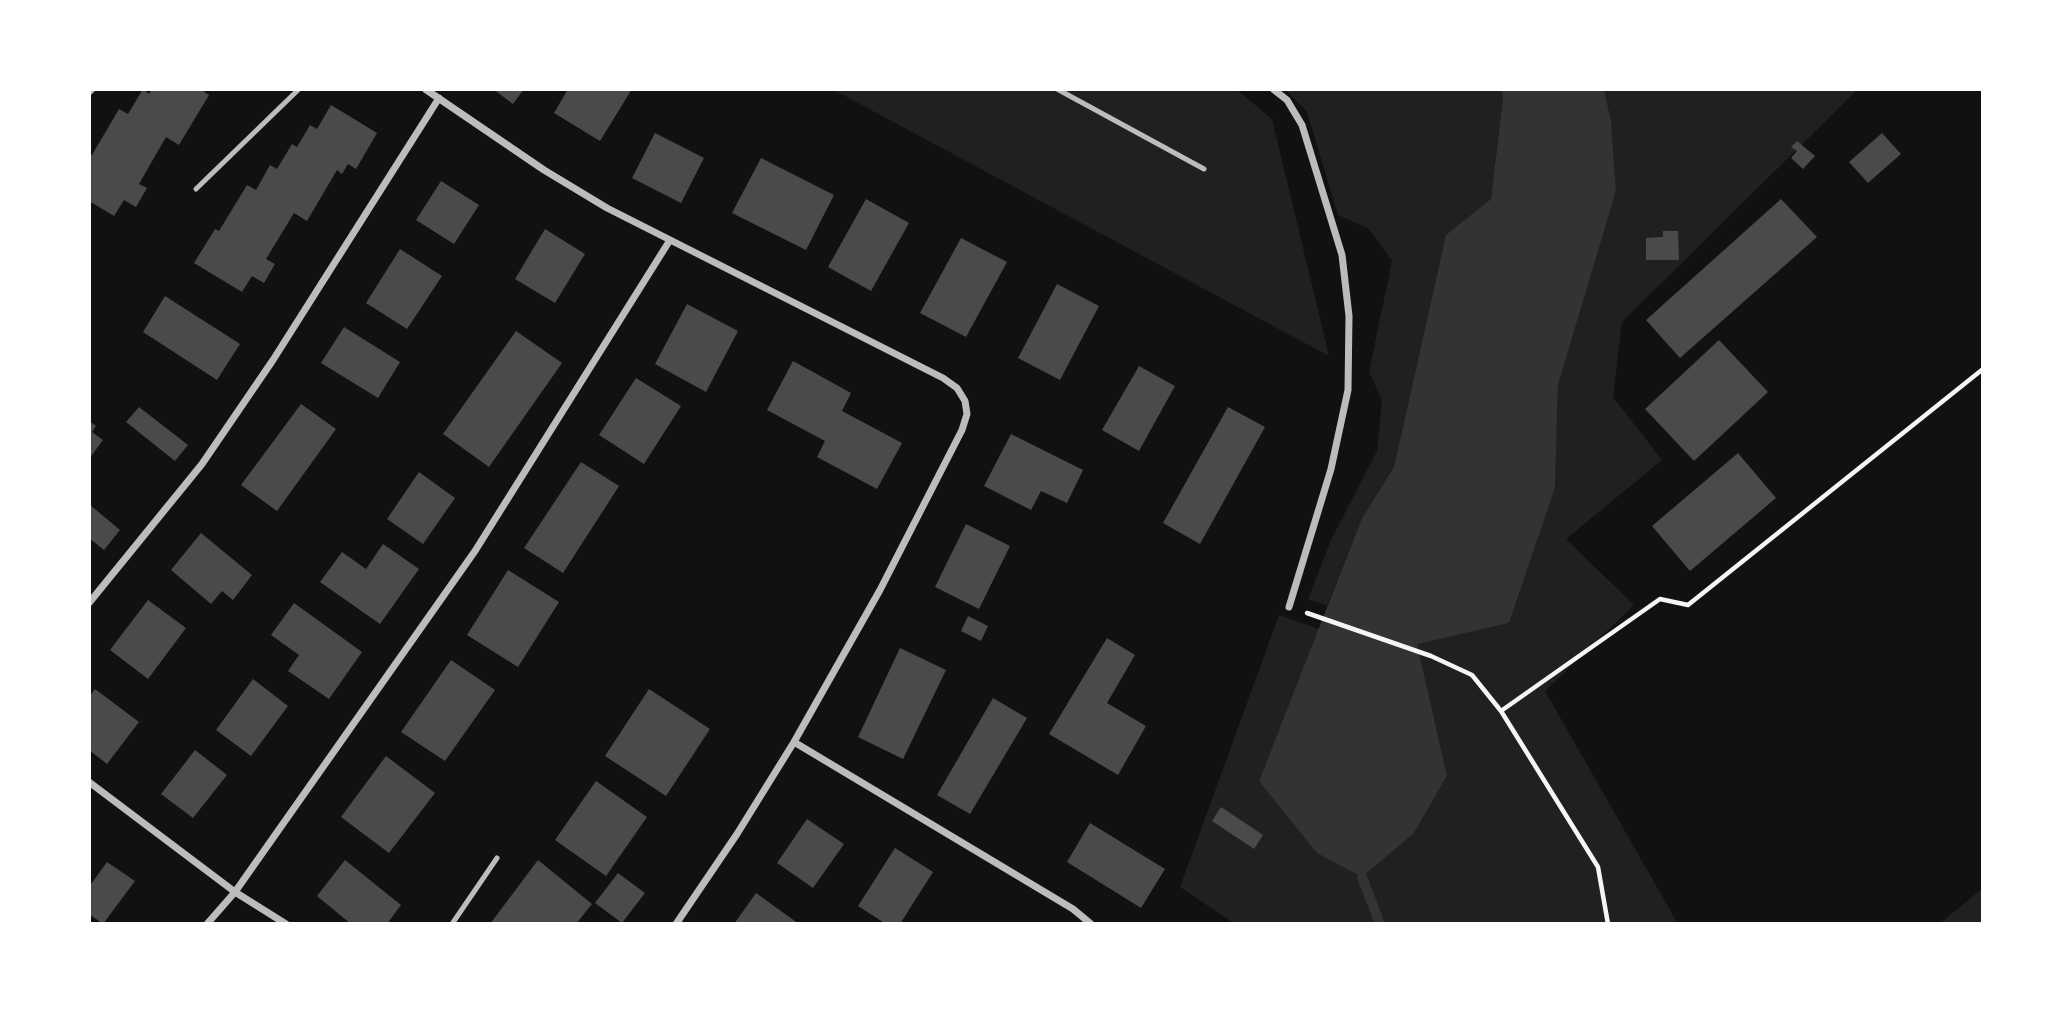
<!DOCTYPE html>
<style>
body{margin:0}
#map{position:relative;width:2072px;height:1013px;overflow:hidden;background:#111;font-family:"Public Sans",sans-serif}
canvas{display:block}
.frame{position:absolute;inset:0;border:91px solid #fff;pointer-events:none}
</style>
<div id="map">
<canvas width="2072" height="1013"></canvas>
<div class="frame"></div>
</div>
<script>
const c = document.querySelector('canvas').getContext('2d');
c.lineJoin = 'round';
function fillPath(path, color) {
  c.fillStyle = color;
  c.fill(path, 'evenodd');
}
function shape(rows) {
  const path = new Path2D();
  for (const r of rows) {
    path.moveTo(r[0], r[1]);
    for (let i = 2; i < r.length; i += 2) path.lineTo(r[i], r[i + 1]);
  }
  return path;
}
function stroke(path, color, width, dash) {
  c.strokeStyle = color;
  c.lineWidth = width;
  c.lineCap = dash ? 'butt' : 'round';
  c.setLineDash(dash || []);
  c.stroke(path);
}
fillPath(shape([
 [832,89,1236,89,1272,119,1329,356],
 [1285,89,1501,89,1503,98,1491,199,1446,236,1394,467,1362,518,1327,606,1308,599,1331,540,1377,451,1382,400,1369,372,1392,261,1368,228,1338,215,1307,112],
 [1604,89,1858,89,1622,322,1613,397,1662,460,1566,539,1634,605,1545,691,1678,924,1235,924,1180,887,1279,615,1319,629,1259,781,1414,833,1447,776,1416,643,1509,623,1555,488,1558,385,1616,191,1611,121],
 [1983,888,1983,924,1939,924]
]), '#202020');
fillPath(shape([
 [1501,89,1604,89,1611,121,1616,191,1558,385,1555,488,1509,623,1417,644,1447,776,1414,833,1362,877,1317,853,1259,781,1362,518,1394,467,1446,235,1491,199,1503,98]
]), '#333');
stroke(shape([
 [1362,877,1380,924]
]), '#333', 10);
fillPath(shape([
 [143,89,149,94,152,89,200,89,209,95,179,145,166,137,139,184,147,188,136,207,124,200,114,216,89,201,89,154,92,155,119,109,128,114],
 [493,89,524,89,513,104],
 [568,89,632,89,600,141,554,113],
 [331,105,377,133,356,169,348,164,342,174,337,170,307,221,294,213,266,259,275,264,264,283,252,276,242,292,194,263,215,229,219,231,247,185,256,190,270,165,277,169,292,144,297,147,310,125,317,129],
 [655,133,704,158,681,203,632,178],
 [1882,133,1901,154,1868,183,1849,162],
 [1797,141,1815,156,1803,169,1791,158,1797,151,1791,147],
 [761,158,834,195,806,250,732,213],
 [441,181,479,205,454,244,416,220],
 [866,199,909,223,871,291,828,267],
 [1781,199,1817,237,1680,358,1646,320],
 [545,229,585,254,555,303,515,279],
 [1663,231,1678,231,1679,260,1646,260,1646,238,1663,237],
 [961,238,1007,262,966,337,920,313],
 [400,249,442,276,407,329,366,303],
 [1057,284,1099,306,1060,380,1018,358],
 [165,296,240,344,217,380,143,332],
 [687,304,738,331,706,392,655,364],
 [344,327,400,362,378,398,321,363],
 [516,331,562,363,489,467,443,434],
 [1719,340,1768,392,1694,461,1645,409],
 [793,361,851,393,842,411,902,443,877,489,817,457,825,441,767,410],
 [1139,366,1175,386,1139,451,1102,430],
 [636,378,681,406,644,464,599,435],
 [301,404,336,429,277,511,241,485],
 [139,407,188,445,175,461,126,422],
 [1228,407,1265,427,1200,544,1163,523],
 [89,421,96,426,92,432,103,440,89,459],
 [1011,434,1083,470,1067,503,1041,491,1031,510,984,486],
 [1738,453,1776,498,1690,571,1652,526],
 [581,462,619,486,563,573,524,548],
 [419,472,455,498,423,544,387,519],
 [89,504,120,530,104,550,89,538],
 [966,524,1010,546,979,609,935,587],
 [201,533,252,575,233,600,222,591,211,604,171,570],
 [383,544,419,569,380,624,320,582,342,552,366,569],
 [508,570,559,602,518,667,467,635],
 [148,600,186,628,148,679,110,650],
 [294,603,362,652,329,699,288,671,299,655,271,635],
 [968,616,988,626,981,641,961,631],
 [1107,638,1135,655,1107,703,1146,726,1118,775,1049,734],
 [900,648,946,670,903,759,858,737],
 [451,660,495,690,445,761,401,732],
 [253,679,288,706,251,756,216,730],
 [95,689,139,722,107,764,89,750,89,697],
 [649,689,710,729,666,796,605,756],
 [993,698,1027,718,970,814,937,795],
 [195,750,227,775,193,818,161,794],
 [386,756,435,793,389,853,341,817],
 [596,781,647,817,606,876,555,840],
 [1221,807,1263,835,1254,849,1212,821],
 [807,819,844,844,813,888,777,863],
 [1090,823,1165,869,1141,908,1067,862],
 [895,848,933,872,900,924,886,924,858,906],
 [345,860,401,905,387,924,351,924,317,896],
 [538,860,592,904,576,924,490,924],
 [107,862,135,881,103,924,89,914,89,887],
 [618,873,645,893,622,923,595,903],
 [756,893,799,924,734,924]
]), '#4a4a4a');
stroke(shape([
 [1307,613,1431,656,1472,675,1501,711,1598,867,1608,924],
 [1501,711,1660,599,1688,605,1983,369]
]), '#f5f5f5', 4.5);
stroke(shape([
 [1057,89,1204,169],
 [196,189,299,89],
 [452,924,497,858]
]), '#bcbcbc', 5);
stroke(shape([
 [425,89,544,170,607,208,943,378,957,388,965,401,967,414,962,430,880,590,794,742,737,834,676,924],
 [1273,89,1287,100,1302,125,1342,255,1349,316,1348,390,1331,469,1289,607],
 [89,92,92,89],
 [89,603,202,464,273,360,439,98],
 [794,742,1073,909,1091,924],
 [89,782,235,892,286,924],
 [207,924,235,892,475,551,670,240]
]), '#bcbcbc', 7);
</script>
